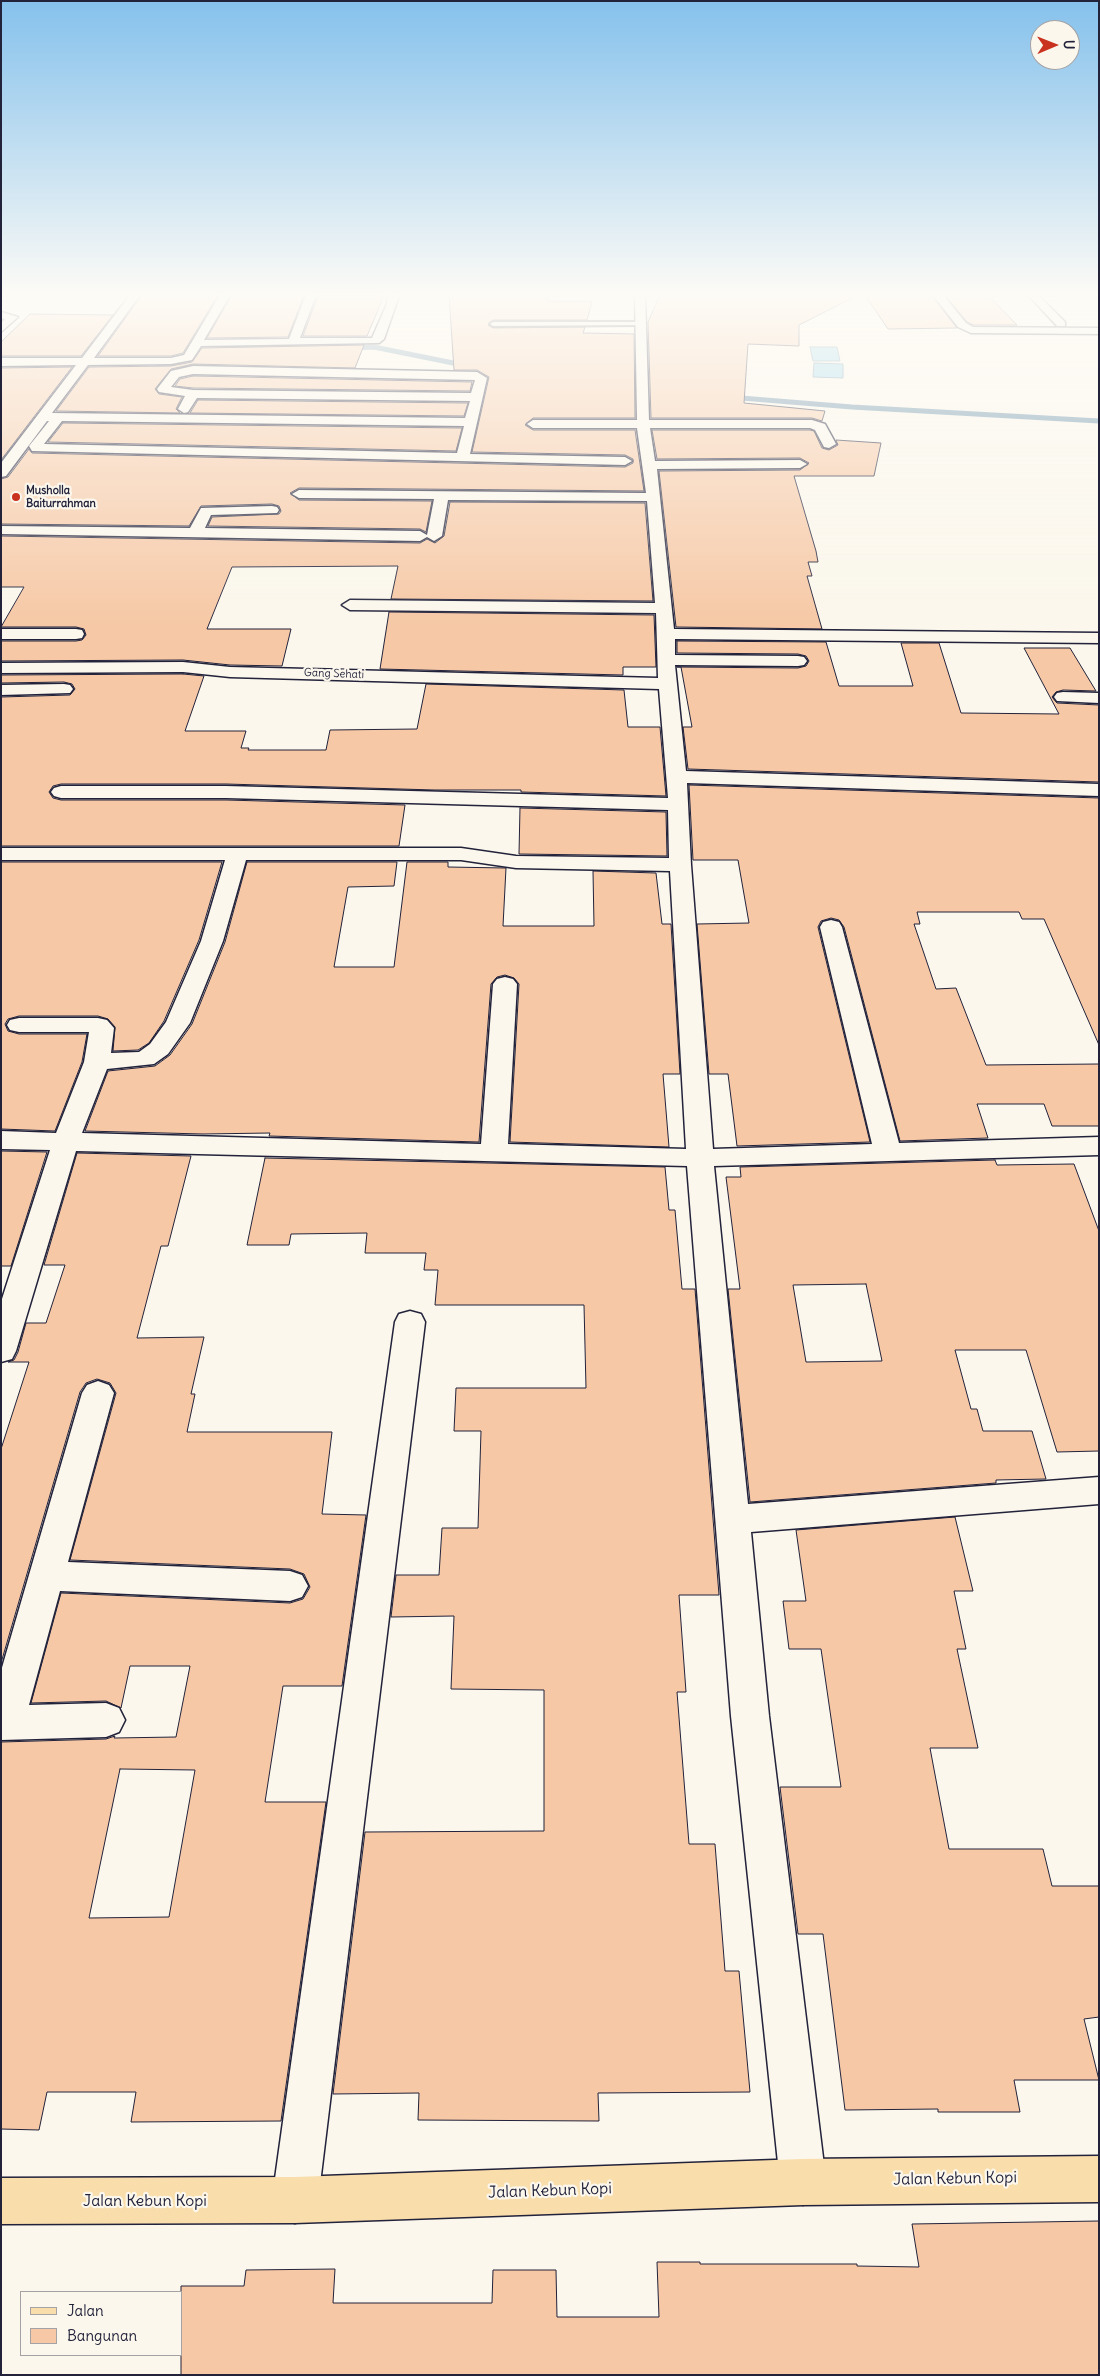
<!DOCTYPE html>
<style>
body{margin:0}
#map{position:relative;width:1100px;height:2376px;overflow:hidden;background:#fbf7ec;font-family:Delius,sans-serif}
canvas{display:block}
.frame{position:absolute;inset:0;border:2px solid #22223b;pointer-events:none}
.legend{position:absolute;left:20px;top:2291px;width:162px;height:65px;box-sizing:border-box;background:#fbf7ec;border:1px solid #a4a2a5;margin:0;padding:6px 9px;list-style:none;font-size:15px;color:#22223b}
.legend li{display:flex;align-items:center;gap:10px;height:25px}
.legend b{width:25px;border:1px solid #a4a2a5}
.north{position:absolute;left:1030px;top:20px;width:50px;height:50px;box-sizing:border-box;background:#fbf7ec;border:1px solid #a4a2a5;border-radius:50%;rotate:89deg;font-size:14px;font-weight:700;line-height:20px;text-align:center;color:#22223b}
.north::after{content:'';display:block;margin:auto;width:18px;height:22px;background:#c8321e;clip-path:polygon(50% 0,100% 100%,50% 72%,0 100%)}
</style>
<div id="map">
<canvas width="1100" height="2376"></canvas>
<div class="frame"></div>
<ul class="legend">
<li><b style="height:6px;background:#f9ddab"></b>Jalan</li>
<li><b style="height:14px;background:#f6c8a5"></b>Bangunan</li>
</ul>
<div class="north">U</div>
</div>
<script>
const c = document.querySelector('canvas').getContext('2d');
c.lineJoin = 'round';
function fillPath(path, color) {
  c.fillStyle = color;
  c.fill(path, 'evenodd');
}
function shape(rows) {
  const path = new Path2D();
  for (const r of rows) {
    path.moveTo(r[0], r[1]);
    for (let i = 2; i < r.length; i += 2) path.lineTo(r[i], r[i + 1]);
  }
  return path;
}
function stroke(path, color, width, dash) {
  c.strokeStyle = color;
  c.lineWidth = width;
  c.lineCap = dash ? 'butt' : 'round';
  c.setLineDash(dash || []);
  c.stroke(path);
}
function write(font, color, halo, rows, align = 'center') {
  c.font = font + ' Delius,sans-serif';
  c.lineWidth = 4.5;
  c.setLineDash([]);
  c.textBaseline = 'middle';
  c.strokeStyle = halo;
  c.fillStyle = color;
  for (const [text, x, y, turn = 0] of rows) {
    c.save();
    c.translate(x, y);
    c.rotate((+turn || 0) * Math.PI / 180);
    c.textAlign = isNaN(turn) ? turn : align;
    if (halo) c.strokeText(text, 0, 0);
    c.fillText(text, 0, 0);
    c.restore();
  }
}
const water = shape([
 [810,347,837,347,840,361,813,361,810,347],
 [814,363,843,364,843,378,813,377,814,363]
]);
fillPath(water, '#90d5f1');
stroke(water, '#648da8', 1);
stroke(shape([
 [348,348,374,347,468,366],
 [156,368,223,362,231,348,238,345,292,348],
 [729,397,852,407,1099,421]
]), '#648da8', 5);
const building = shape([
 [142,295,218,295,183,353,171,356,98,356,142,295],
 [232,295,304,295,288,337,207,338,232,295],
 [449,295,548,295,548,301,592,302,587,320,493,320,488,325,493,328,585,327,583,333,634,334,635,418,533,418,525,425,533,430,635,430,644,491,299,488,290,493,299,500,432,501,426,532,420,529,208,526,212,517,279,514,281,511,279,506,272,504,201,506,189,526,1,524,1,479,8,477,29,449,32,453,625,467,633,463,633,459,625,455,472,452,489,377,477,370,454,370,449,295],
 [660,295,858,295,799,325,799,346,748,344,744,403,825,411,822,421,812,418,651,418,648,322,660,295],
 [865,295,931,295,957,328,888,329,865,295],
 [945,295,988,295,1017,325,974,325,967,322,945,295],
 [318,296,383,296,383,298,367,336,303,336,318,296],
 [30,314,113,315,81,356,1,356,1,342,30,314],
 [364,345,355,368,193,364,171,369,155,389,159,394,182,397,176,409,180,413,56,411,89,367,171,366,192,362,202,348,364,345],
 [72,367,1,460,1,368,72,367],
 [193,376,472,382,470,391,193,388,175,386,180,379,193,376],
 [198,400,468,403,464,416,190,413,198,400],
 [63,423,462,428,456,451,48,442,63,423],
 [652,430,810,430,814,431,822,448,829,450,838,445,836,440,881,443,874,476,794,476,816,551,818,562,808,562,812,576,807,576,822,629,676,627,659,471,800,470,809,463,800,458,657,459,652,430],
 [450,502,645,503,653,601,391,599,398,566,232,567,207,629,291,629,282,666,230,665,183,660,1,661,1,641,76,641,82,640,86,635,84,629,76,627,1,627,24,587,1,587,1,536,420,543,427,539,435,543,444,536,450,502],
 [389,612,654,615,656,667,623,667,623,675,380,669,389,612],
 [677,641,826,642,839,686,913,686,901,643,939,643,961,713,1059,714,1024,648,1070,648,1096,691,1063,690,1056,692,1052,697,1057,703,1099,705,1099,782,688,769,683,727,692,727,681,667,677,667,798,668,806,666,809,661,806,656,798,654,677,653,677,641],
 [183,674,204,676,185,731,246,731,241,748,249,748,248,750,326,750,330,730,417,729,426,684,624,690,628,727,660,727,666,796,521,792,521,790,435,790,226,784,61,784,53,786,49,792,53,798,61,800,226,800,405,805,399,846,1,846,1,697,70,695,75,689,72,684,64,682,1,683,1,675,183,674],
 [689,785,1099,798,1099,1045,1044,919,1022,919,1019,912,917,912,920,924,914,924,936,989,956,988,986,1065,1099,1064,1099,1126,1052,1126,1044,1104,977,1104,988,1138,900,1141,844,927,839,920,831,918,821,921,818,927,870,1142,737,1146,728,1074,709,1074,697,924,749,923,738,860,693,860,689,785],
 [520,808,666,812,667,856,519,854,520,808],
 [1,862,222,862,199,940,164,1021,149,1043,138,1050,113,1051,115,1027,108,1019,98,1016,19,1016,8,1019,5,1024,8,1031,19,1034,87,1034,82,1062,55,1131,1,1129,1,862],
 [247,862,397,862,394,886,348,887,334,967,394,967,407,862,448,862,448,867,506,868,503,926,594,926,593,871,656,873,662,924,671,924,680,1074,663,1074,669,1147,510,1142,519,984,514,978,505,975,497,977,491,984,479,1142,269,1136,270,1133,203,1134,85,1131,108,1071,155,1066,170,1055,192,1024,225,942,247,862],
 [1,1151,47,1152,11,1266,1,1266,1,1151],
 [77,1153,191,1156,168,1246,161,1246,137,1338,204,1337,191,1394,195,1394,187,1432,332,1432,322,1514,366,1515,342,1686,283,1686,265,1802,326,1802,281,2121,131,2122,136,2092,47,2092,39,2130,1,2129,1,1742,106,1739,115,1736,114,1738,176,1737,190,1666,130,1666,121,1708,106,1701,31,1703,61,1593,290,1603,303,1599,310,1587,304,1574,290,1569,70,1560,116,1393,110,1383,97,1379,86,1383,80,1392,1,1663,1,1449,29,1362,8,1362,14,1360,18,1352,26,1323,46,1323,65,1265,44,1265,77,1153],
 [120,1769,195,1770,169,1917,89,1918,120,1769],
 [265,1158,665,1167,669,1210,675,1210,682,1289,695,1289,719,1595,679,1595,686,1692,677,1692,689,1844,715,1844,725,1971,739,1971,750,2092,598,2093,599,2121,418,2120,419,2093,333,2094,365,1832,544,1831,544,1690,451,1689,454,1616,391,1617,396,1575,439,1575,442,1528,478,1528,481,1431,454,1431,456,1388,586,1388,584,1305,435,1305,438,1270,424,1270,426,1253,365,1253,367,1233,291,1234,289,1245,247,1245,265,1158],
 [995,1160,997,1165,1074,1164,1099,1231,1099,1451,1057,1452,1026,1350,955,1350,971,1409,977,1409,983,1431,1032,1431,1046,1479,996,1480,996,1483,750,1502,728,1289,740,1289,726,1177,741,1177,740,1167,995,1160],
 [866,1284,882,1361,806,1362,793,1285,866,1284],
 [955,1517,973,1591,954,1591,966,1649,957,1649,978,1748,930,1748,949,1849,1043,1849,1052,1886,1099,1886,1099,2017,1084,2019,1099,2080,1014,2080,1020,2112,938,2112,938,2109,845,2110,823,1934,798,1934,780,1787,841,1787,821,1649,789,1649,783,1601,806,1601,796,1530,955,1517],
 [1099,2221,1099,2375,181,2375,181,2286,244,2286,246,2270,335,2269,333,2303,492,2303,493,2270,556,2270,557,2317,659,2317,657,2262,700,2262,700,2264,857,2264,857,2266,919,2267,912,2224,1099,2221]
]);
fillPath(building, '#f6c8a5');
stroke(building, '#22223b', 1);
const service = shape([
 [639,322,641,325,493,326,490,324,493,322,639,322]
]);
const minor = shape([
 [130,295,140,295,94,358,171,358,184,355,220,295,230,295,204,340,289,339,306,295,316,295,300,338,372,338,386,306,388,297,387,295,399,296,384,339,379,343,201,346,192,360,171,364,88,365,52,413,465,418,470,401,197,398,188,412,184,413,178,409,185,396,159,392,157,389,171,371,193,366,477,372,487,378,470,454,625,457,632,461,625,465,32,451,29,446,49,421,47,421,6,476,1,477,1,463,76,365,1,366,1,358,82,358,130,295],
 [193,374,475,380,471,393,193,390,171,387,179,377,193,374],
 [62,421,464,426,457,453,44,444,62,421],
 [635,295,645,295,649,420,812,420,825,424,836,444,829,448,824,447,815,430,810,428,650,428,655,461,800,460,807,464,800,468,657,469,674,629,1099,633,1099,643,675,639,675,655,798,656,804,657,807,661,804,665,798,666,675,665,686,771,1099,784,1099,796,687,783,691,865,713,1149,872,1144,820,927,823,922,831,920,839,922,842,927,899,1143,1099,1137,1099,1155,714,1166,748,1504,1099,1477,1099,1504,751,1532,769,1716,826,2182,819,2198,803,2205,787,2198,780,2182,731,1716,687,1166,76,1151,16,1351,12,1359,1,1362,1,1302,50,1150,1,1149,1,1131,56,1133,84,1062,89,1032,19,1032,10,1030,7,1025,10,1020,19,1018,98,1018,107,1020,114,1028,111,1053,139,1052,150,1044,166,1022,201,941,225,860,1,860,1,848,461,848,516,856,669,858,668,810,226,798,61,798,54,796,51,792,54,788,61,786,226,786,668,798,659,689,230,677,183,672,1,673,1,663,183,662,230,667,658,678,656,613,350,610,342,605,350,600,655,603,647,501,448,500,442,536,434,541,427,537,420,541,1,534,1,526,190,528,201,508,272,506,277,507,279,510,277,513,211,515,205,528,420,531,427,535,434,499,299,498,292,494,299,490,646,493,637,428,533,428,527,424,533,420,637,420,635,295],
 [246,860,461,860,516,868,670,871,686,1149,508,1144,517,984,513,979,505,977,497,979,493,984,481,1144,82,1133,107,1069,154,1064,168,1054,190,1023,223,941,246,860],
 [933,295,943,295,966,323,973,327,1099,328,1099,334,971,333,958,327,933,295],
 [1028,295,1038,295,1065,322,1065,326,1057,326,1028,295],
 [1,312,18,317,1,332,1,323,5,319,1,318,1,312],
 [1,629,76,629,82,630,84,634,82,638,76,639,1,639,1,629],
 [64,684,70,685,73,689,70,693,1,695,1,685,64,684],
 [1063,692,1099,693,1099,703,1057,701,1054,697,1057,693,1063,692],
 [410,1311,421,1314,425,1322,318,2200,312,2217,295,2223,278,2217,272,2200,395,1322,399,1314,410,1311],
 [98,1381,109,1385,114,1393,68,1562,290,1571,302,1575,308,1586,302,1597,290,1601,60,1591,29,1705,106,1703,119,1708,125,1720,119,1732,106,1737,1,1740,1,1671,82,1393,87,1385,98,1381]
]);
const primary = shape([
 [1099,2156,1099,2202,803,2205,295,2223,1,2224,1,2178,295,2177,803,2159,1099,2156]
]);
stroke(service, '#22223b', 4);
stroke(minor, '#22223b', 3);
stroke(primary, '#22223b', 3);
fillPath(service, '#fbf7ec');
fillPath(minor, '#fbf7ec');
fillPath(primary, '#f9ddab');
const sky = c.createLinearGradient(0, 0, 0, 627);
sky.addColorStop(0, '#85c1ec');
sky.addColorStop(0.47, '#fdfbf6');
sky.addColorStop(1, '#fdfbf600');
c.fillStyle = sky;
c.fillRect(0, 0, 1100, 627);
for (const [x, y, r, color] of [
 [16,497,5,"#c8321e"]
]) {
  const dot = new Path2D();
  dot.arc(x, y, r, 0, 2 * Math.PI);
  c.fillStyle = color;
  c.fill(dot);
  stroke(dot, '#fbf7ec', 2);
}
write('bold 11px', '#22223b', '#fbf7ec', [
 ["Musholla",26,491],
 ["Baiturrahman",26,504]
], 'left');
write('11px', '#22223b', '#fbf7ec', [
 ["Gang Sehati",334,674,2]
]);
write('16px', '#22223b', '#fbf7ec', [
 ["Jalan Kebun Kopi",955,2179,-1],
 ["Jalan Kebun Kopi",550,2191,-2],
 ["Jalan Kebun Kopi",145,2201]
]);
</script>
